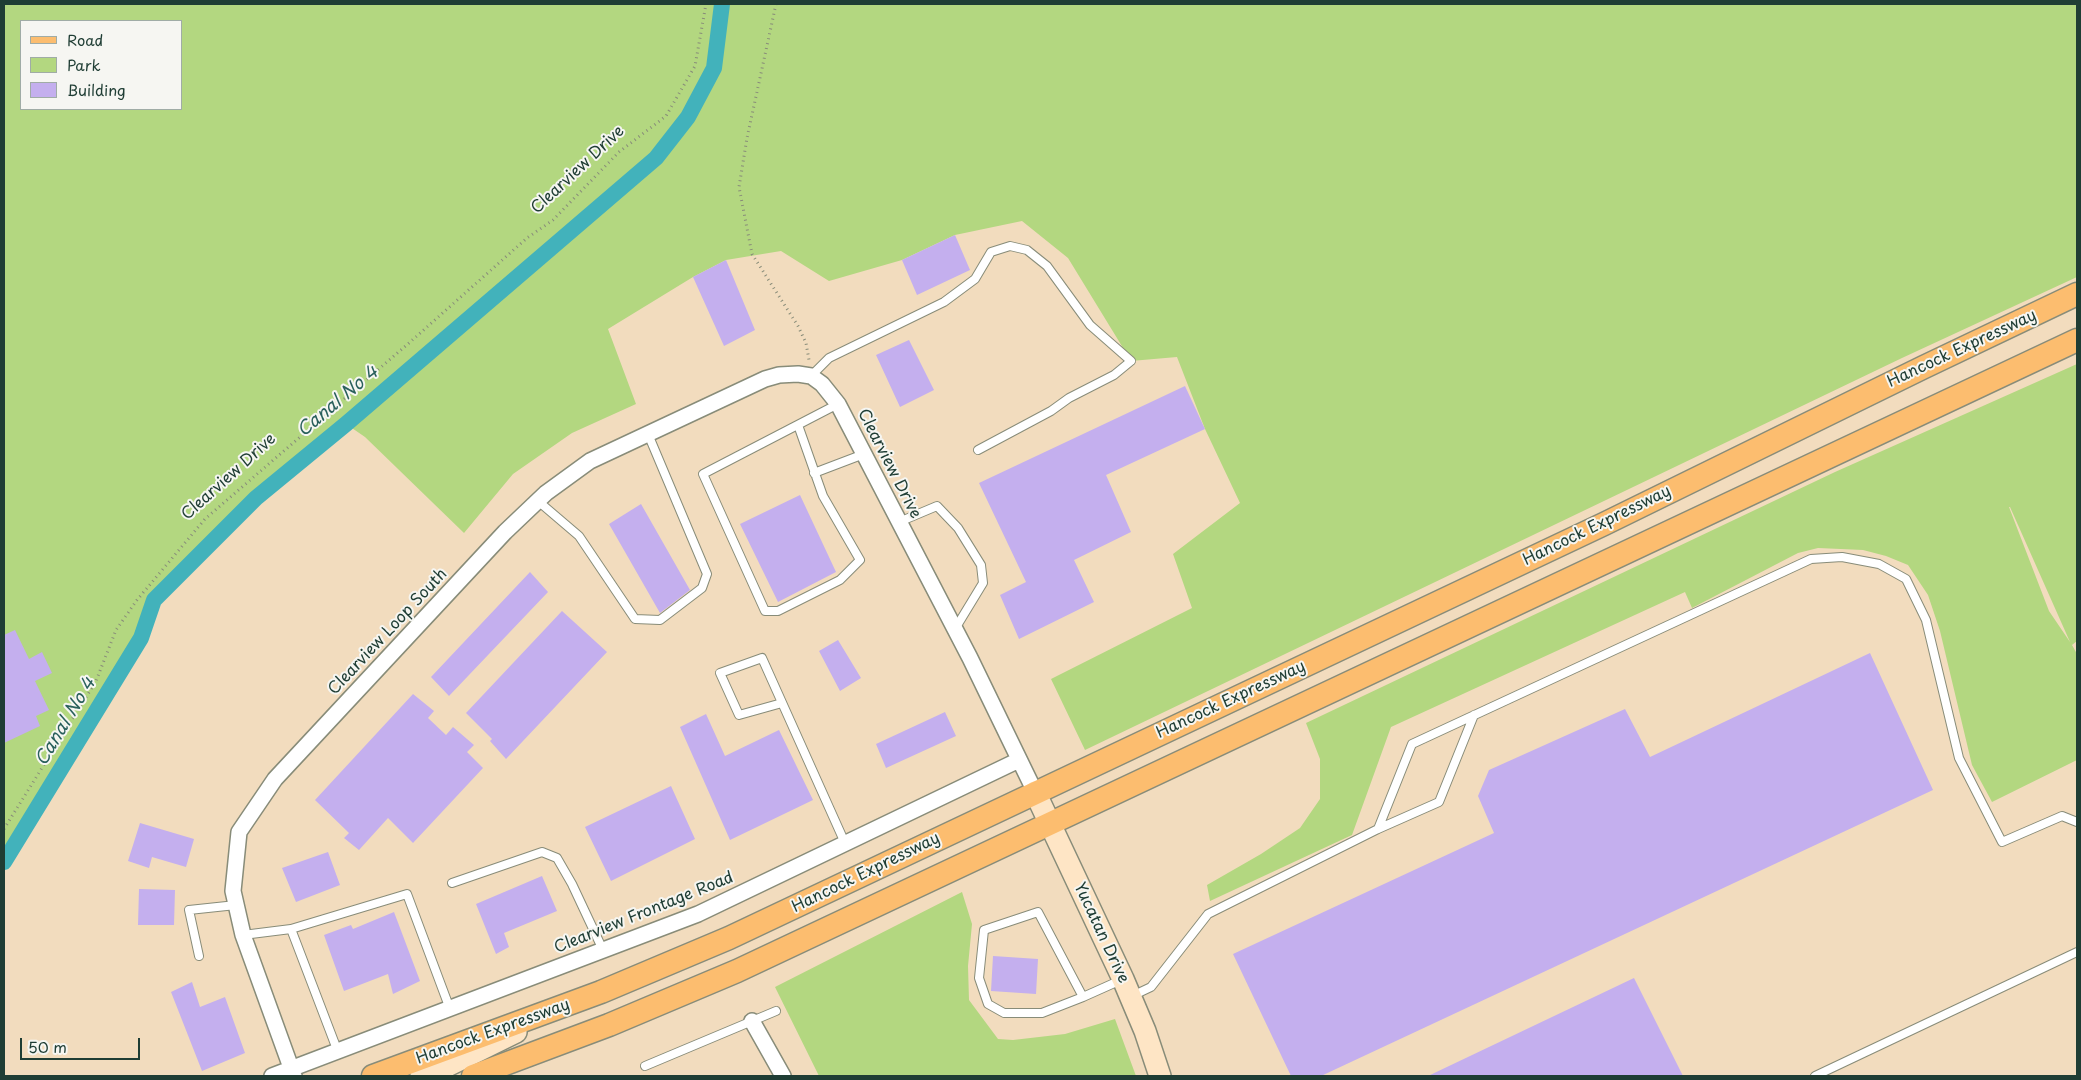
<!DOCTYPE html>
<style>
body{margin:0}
#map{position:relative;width:2081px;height:1080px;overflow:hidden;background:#f2dcbe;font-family:"Playpen Sans",sans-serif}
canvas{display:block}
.frame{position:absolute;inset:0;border:5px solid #1f3d34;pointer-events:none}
.legend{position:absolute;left:20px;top:20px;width:162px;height:90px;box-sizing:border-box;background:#f6f6f2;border:1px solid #a0aca6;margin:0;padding:6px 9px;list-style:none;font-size:15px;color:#1f3d34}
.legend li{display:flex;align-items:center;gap:10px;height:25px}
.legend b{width:25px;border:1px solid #a0aca6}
.scale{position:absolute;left:20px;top:1038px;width:120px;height:22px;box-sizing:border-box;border:2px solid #1f3d34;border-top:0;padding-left:6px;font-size:15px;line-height:18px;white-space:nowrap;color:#1f3d34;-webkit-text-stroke:4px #f6f6f2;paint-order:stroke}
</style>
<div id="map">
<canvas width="2081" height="1080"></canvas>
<div class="frame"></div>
<ul class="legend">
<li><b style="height:6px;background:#fcbd6f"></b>Road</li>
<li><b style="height:14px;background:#b3d780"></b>Park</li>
<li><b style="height:14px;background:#c4afee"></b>Building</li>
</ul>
<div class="scale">50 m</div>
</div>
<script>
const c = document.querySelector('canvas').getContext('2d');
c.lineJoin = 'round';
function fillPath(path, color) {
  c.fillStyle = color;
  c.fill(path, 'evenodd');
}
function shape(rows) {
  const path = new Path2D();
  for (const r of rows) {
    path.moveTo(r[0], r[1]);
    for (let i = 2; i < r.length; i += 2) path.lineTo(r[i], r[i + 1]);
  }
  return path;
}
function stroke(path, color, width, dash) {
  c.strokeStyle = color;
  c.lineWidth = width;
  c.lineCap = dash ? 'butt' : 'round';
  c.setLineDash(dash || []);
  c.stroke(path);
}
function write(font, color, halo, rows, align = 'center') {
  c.font = font + ' "Playpen Sans",sans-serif';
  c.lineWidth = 4;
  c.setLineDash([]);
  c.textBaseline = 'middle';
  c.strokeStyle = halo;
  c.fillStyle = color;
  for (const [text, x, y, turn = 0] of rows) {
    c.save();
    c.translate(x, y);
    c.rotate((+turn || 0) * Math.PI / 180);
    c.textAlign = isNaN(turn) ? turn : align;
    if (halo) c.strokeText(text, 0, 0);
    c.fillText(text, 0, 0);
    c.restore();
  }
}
fillPath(shape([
 [4,4,722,4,717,44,724,4,2077,4,2077,277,1902,358,1085,750,1051,679,1192,608,1173,554,1240,503,1205,429,1177,357,1131,361,1068,258,1022,221,955,235,902,260,829,281,781,251,726,260,693,277,608,329,636,404,572,433,513,474,464,533,365,437,346,424,223,533,154,600,141,638,4,858],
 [21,21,181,21,181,109,21,109],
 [2077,364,2077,641,2072,645,2077,654,2077,760,1992,802,1972,765,1940,631,1928,595,1908,565,1886,556,1863,550,1818,548,1798,553,1692,608,1685,592,1391,727,1352,835,1210,901,1207,885,1261,854,1300,828,1320,799,1320,759,1306,723,1835,472],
 [2009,507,2010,507,2070,642,2049,611],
 [962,892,972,924,968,966,969,1000,998,1039,1013,1040,1065,1034,1115,1019,1136,1076,819,1076,775,987]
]), '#b3d780');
stroke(shape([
 [4,862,141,638,154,600,256,498,346,424,656,158,688,117,714,68,722,4]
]), '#42b2bb', 16);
fillPath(shape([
 [955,235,970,270,917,295,902,260],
 [726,260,755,330,724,346,693,277],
 [909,340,934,390,900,407,876,355],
 [1185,386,1205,429,1106,475,1131,532,1074,560,1094,602,1019,639,1000,595,1026,582,979,483],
 [800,495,836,572,778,602,740,524],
 [641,504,690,590,660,613,609,524],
 [530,572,548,592,449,696,431,677],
 [562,611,607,652,506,759,490,741,492,739,466,713],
 [15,630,29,659,42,652,52,673,35,681,49,710,36,716,40,726,4,743,4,635],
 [838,640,861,678,840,691,819,651],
 [1870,653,1933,790,1321,1076,1291,1076,1233,954,1494,833,1478,796,1489,770,1625,709,1650,757],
 [413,694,434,711,428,718,446,735,453,727,474,745,467,752,483,768,413,843,388,818,359,850,344,838,349,833,315,800],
 [945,712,956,736,886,768,876,744],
 [706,714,725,756,779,730,813,800,730,840,680,727],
 [671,786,695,839,611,881,585,827],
 [140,823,194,839,186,867,152,857,149,868,128,861],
 [328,852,340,885,296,902,282,868],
 [542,876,557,911,504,933,509,947,496,954,476,904],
 [139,889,175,890,174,925,138,925],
 [394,912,420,981,393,994,388,974,344,991,324,935,351,925,353,929],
 [993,956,1038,959,1036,994,991,991],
 [1634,978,1683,1076,1428,1076],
 [192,982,200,1007,225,997,245,1053,202,1071,171,992]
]), '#c4afee');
const lane = shape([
 [811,376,829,358,944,302,975,279,991,252,1010,246,1027,250,1047,266,1090,325,1131,361,1114,375,1069,398,1051,411,978,450],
 [798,425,823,496,860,560,840,580,778,611,765,611,703,474,838,404],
 [814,473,864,454],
 [538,501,579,536,635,619,660,620,702,588,707,574,648,434],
 [899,522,937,506,958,528,981,565,983,583,955,629],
 [782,703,739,715,720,673,762,658,845,843],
 [1378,829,1412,744,1811,559,1842,557,1879,564,1906,579,1926,620,1959,758,2002,842,2062,816,2077,822],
 [452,883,542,852,557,858,572,884,603,950],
 [291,929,407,894,450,1009],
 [243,935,291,929,338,1052],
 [199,956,189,910,236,905],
 [1132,996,1151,987,1208,914,1378,829,1439,802,1474,715],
 [1083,997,1038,912,984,930,979,978,988,1004,1004,1013,1042,1013,1083,997,1121,980],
 [645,1066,776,1011],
 [1815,1076,2077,952]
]);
const street = shape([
 [752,1021,783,1076],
 [272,1076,698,914,1019,760],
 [294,1076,243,935,233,891,239,832,275,779,505,532,546,493,590,461,765,379,779,375,798,374,811,376,822,384,838,404,970,658,1035,792]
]);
const secondary = shape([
 [1035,792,1123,979,1145,1031,1160,1076],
 [421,1076,447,1066,516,1032]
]);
const primary = shape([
 [373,1076,601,992,729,938,1604,524,1924,367,2077,294],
 [473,1076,609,1025,737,971,2077,340]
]);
stroke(lane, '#888c79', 10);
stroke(street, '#888c79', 18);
stroke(secondary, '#888c79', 24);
stroke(primary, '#888c79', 25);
stroke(shape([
 [776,4,747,138,739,187,752,254,798,326,806,343,809,360],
 [4,829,96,681,116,630,137,600,205,519,409,343,527,238,553,220,619,152,666,116,695,66,706,4]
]), '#888c79', 3, [1, 4]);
stroke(lane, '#fff', 8);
stroke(street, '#fff', 15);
stroke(secondary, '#fee5c5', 21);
stroke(primary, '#fcbd6f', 22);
write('16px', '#1f3d34', '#f6f6f2', [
 ["Clearview Drive",578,170,-43],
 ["Hancock Expressway",1962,349,-25],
 ["Clearview Drive",889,464,63],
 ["Clearview Drive",229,477,-42],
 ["Hancock Expressway",1597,526,-26],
 ["Clearview Loop South",388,632,-47],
 ["Hancock Expressway",1231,700,-25],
 ["Hancock Expressway",866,873,-26],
 ["Clearview Frontage Road",644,913,-22],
 ["Yucatan Drive",1101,933,65],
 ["Hancock Expressway",493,1032,-20]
]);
write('italic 18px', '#2a605c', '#f6f6f2', [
 ["Canal No 4",338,402,-40],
 ["Canal No 4",66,722,-59]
]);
</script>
